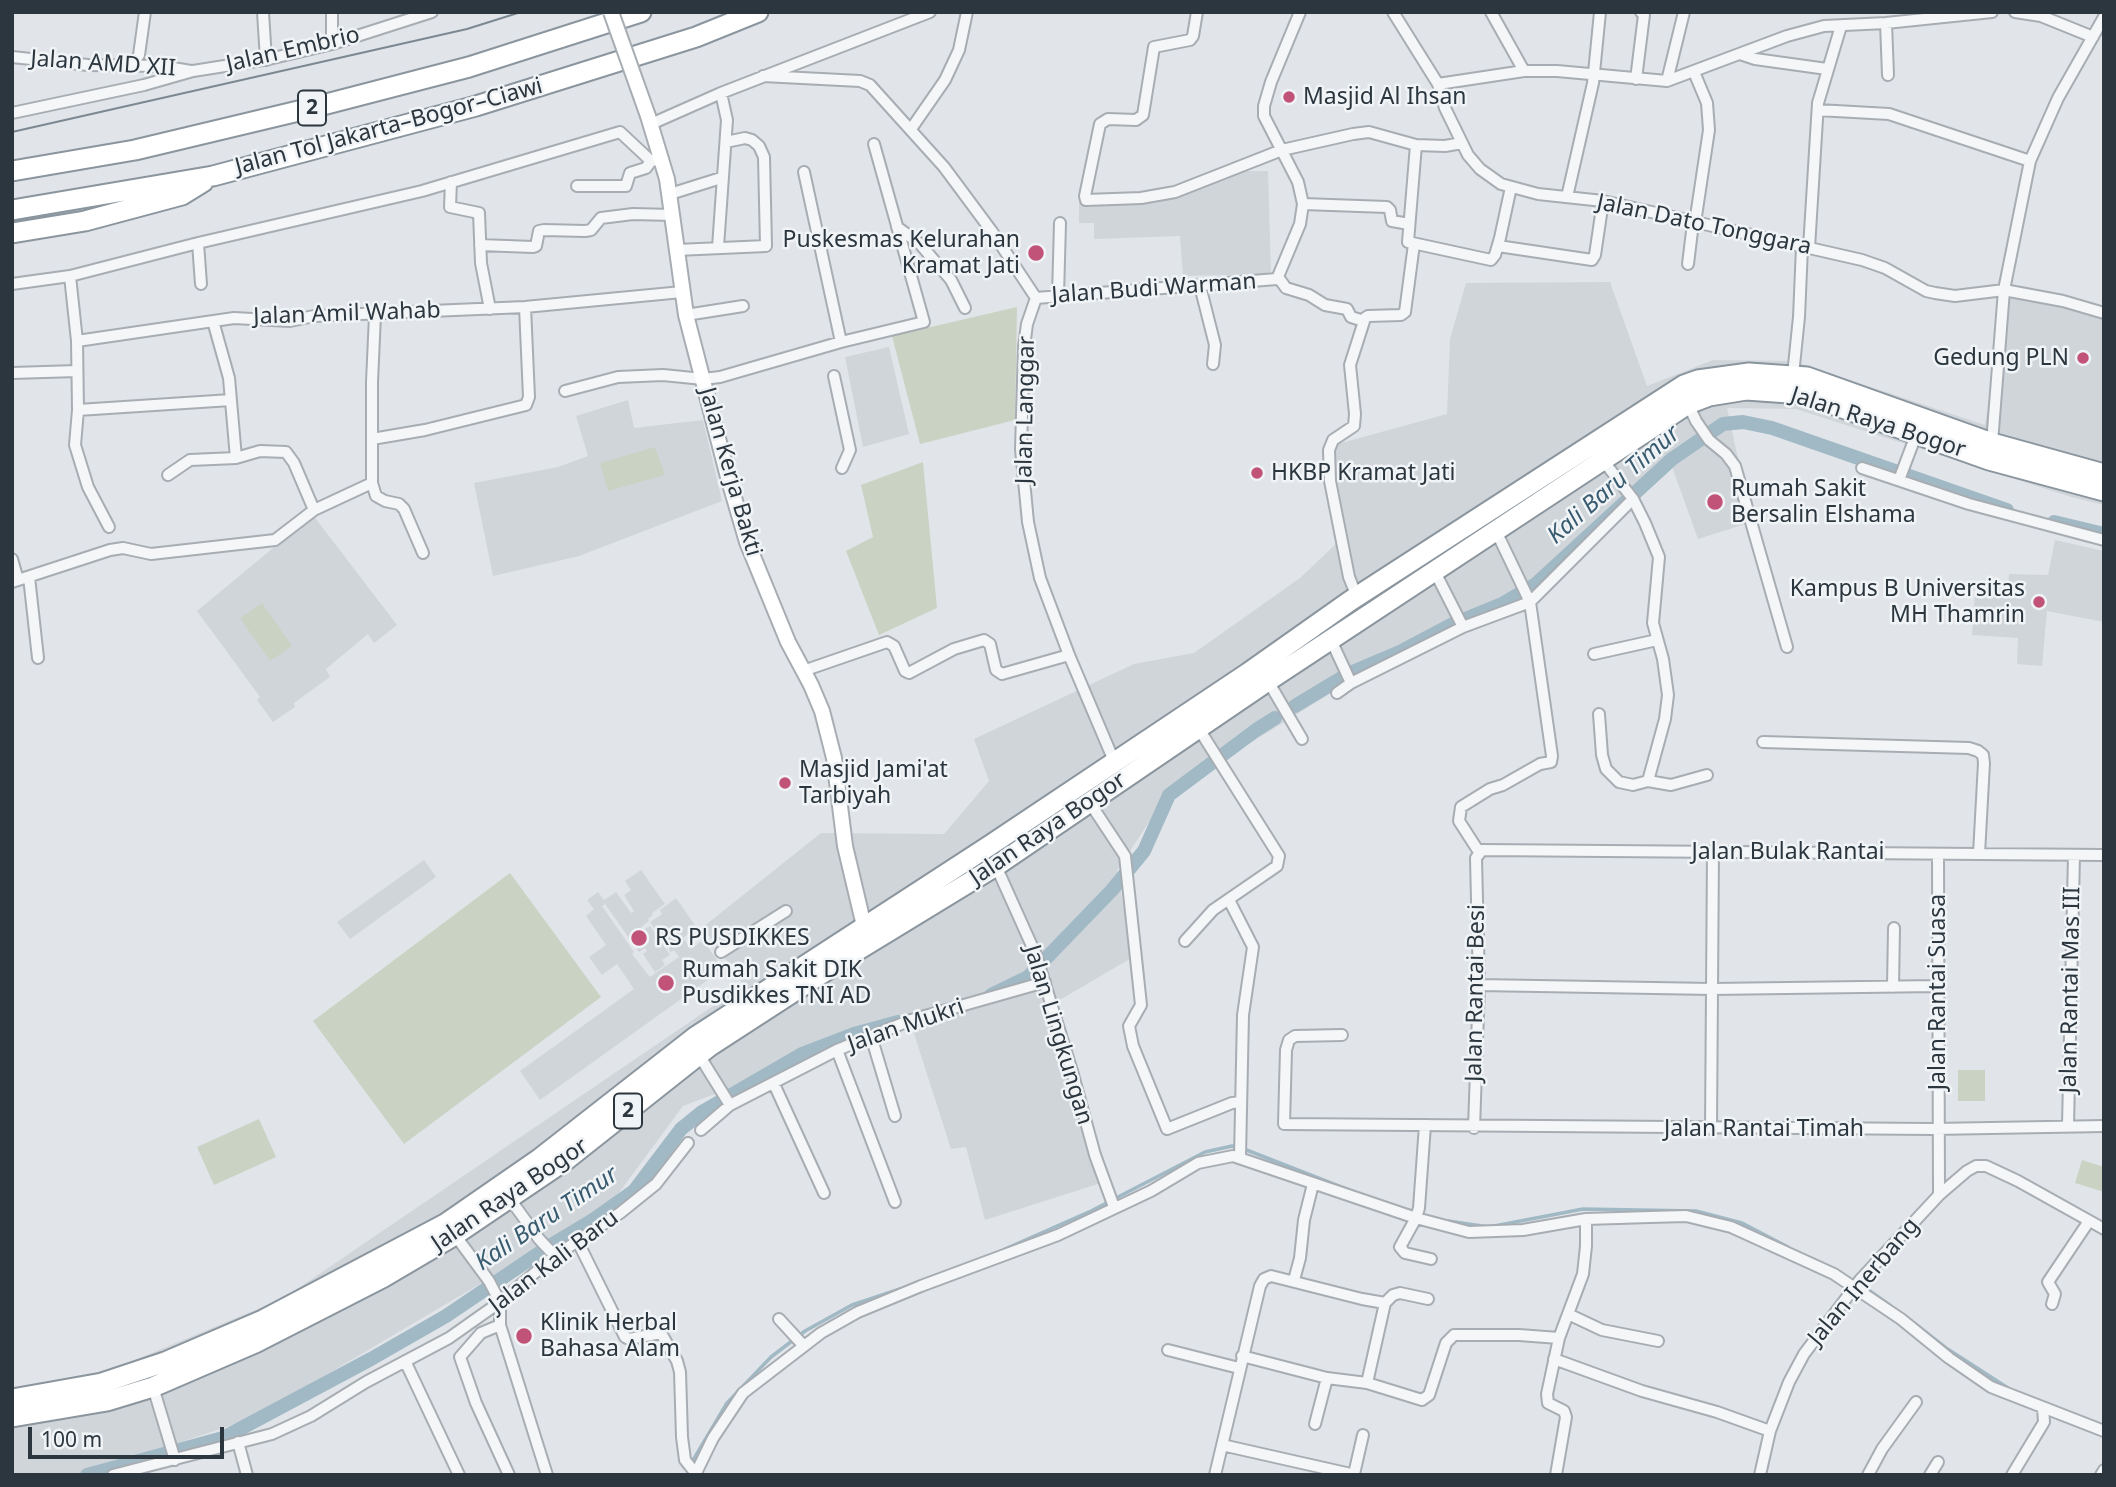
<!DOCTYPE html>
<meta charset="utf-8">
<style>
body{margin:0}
#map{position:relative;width:2116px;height:1487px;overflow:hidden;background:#e1e5e9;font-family:"Noto Sans",sans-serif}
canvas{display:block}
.frame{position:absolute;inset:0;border:14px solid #2b363f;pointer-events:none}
.scale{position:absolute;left:28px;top:1427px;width:196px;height:32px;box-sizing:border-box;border:4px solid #2b363f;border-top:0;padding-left:9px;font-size:21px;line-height:24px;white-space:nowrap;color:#2b363f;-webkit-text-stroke:5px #f1f4f6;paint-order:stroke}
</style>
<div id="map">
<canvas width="2116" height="1487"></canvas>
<div class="frame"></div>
<div class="scale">100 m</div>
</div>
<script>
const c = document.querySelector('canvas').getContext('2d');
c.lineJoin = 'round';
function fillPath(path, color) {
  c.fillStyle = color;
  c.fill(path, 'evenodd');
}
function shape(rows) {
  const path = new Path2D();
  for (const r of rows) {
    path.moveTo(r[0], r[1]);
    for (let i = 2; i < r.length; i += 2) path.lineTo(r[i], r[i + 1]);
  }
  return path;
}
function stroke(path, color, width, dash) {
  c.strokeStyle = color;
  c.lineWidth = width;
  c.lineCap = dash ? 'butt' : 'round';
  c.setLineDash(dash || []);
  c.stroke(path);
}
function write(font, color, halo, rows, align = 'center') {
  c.font = font + ' "Noto Sans",sans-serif';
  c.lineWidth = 5;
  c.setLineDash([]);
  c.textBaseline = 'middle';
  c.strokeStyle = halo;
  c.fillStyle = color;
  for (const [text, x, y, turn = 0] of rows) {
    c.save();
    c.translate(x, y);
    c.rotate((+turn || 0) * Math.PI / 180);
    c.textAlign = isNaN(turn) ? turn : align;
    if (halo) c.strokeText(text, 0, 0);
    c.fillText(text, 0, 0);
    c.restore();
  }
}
fillPath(shape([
 [1239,171,1268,171,1271,274,1183,276,1180,236,1094,239,1094,223,1079,223,1079,201,1126,200],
 [1610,282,1647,386,1713,360,1793,361,1985,425,2005,290,2104,310,2104,505,2071,497,1796,409,1727,408,1752,522,1698,539,1671,464,1529,589,1457,615,1168,794,1117,870,1133,957,1053,1004,1101,1183,985,1220,966,1147,951,1149,910,1021,683,1106,607,1209,253,1418,85,1474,12,1475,12,1389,99,1375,284,1298,744,985,703,927,821,833,944,834,989,781,974,739,1134,664,1194,653,1300,578,1338,542,1334,445,1447,414,1450,339,1466,283],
 [889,347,909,434,863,447,845,357],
 [628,400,634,428,703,420,722,501,579,556,493,576,474,483,558,467,588,456,576,416],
 [313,515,397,625,374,643,368,634,326,669,330,677,294,703,295,707,273,722,257,700,260,697,197,611],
 [2055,540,2104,551,2104,622,2047,611,2042,666,2017,664,2018,638,1972,635,1975,593,2007,594,2009,574,2048,575],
 [424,860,436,877,350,939,337,922],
 [641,870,665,904,652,913,653,915,648,919,649,921,641,927,643,930,650,926,670,955,662,960,665,965,655,972,643,954,647,951,645,948,639,952,605,904,602,906,634,952,632,954,650,977,679,957,674,950,671,952,650,922,662,914,660,910,676,898,697,928,683,938,691,949,703,940,723,969,540,1100,520,1071,634,989,617,964,602,975,589,957,606,945,586,916,594,909,587,900,598,892,604,900,616,892,631,913,634,911,624,895,631,890,625,881]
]), '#d0d5da');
fillPath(shape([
 [1017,307,1015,420,920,444,892,336],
 [655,447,665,475,608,491,600,463],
 [923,462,937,608,879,635,846,551,873,537,861,485],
 [262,603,292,646,270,661,240,618],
 [510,873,601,997,404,1144,313,1021],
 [1958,1070,1985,1070,1985,1101,1958,1101],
 [259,1119,276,1157,214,1185,197,1147],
 [2082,1160,2104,1167,2104,1192,2075,1183]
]), '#cad2c3');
stroke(shape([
 [1244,1149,1354,1192],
 [1448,1221,1489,1227,1583,1209,1696,1211,1742,1223,1788,1247],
 [1005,1249,1091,1211,1205,1152,1232,1146,1236,1147],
 [1860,1284,1891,1306],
 [1914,1323,1946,1348,2008,1388],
 [692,1462,727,1403,771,1357,805,1331,852,1305,900,1289]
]), '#a0b9c5', 3.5);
stroke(shape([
 [2054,522,2104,534],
 [1295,706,1348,674,1400,652,1451,625,1502,604,1536,584,1672,459,1723,424,1743,422,1772,428,2007,510],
 [991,995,1028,977,1112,890,1144,851,1169,795,1256,730,1275,718],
 [87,1475,223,1438,371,1359,446,1316,548,1247,593,1220,634,1191,681,1129,702,1112,802,1054,854,1034,898,1022]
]), '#a0b9c5', 14);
const street = shape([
 [263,12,266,60],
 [1197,12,1193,36,1190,40,1154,47,1143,115,1136,120,1108,119,1100,124,1085,196,1086,200,1141,198,1175,192,1282,150,1353,134,1369,132,1416,145,1445,146,1462,143],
 [1393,12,1438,84,1445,108,1468,155,1480,169,1501,184,1538,194,1603,201,1862,260,1885,268,1926,291,1935,293,1955,296,2004,290,2063,301,2104,313],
 [1491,12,1524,71],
 [2015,12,2041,16,2093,37],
 [1886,23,1888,75],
 [332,44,332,12],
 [1740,54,1755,59,1827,69],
 [12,57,88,65,161,66,191,71],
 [132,64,139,55,145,12],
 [1694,72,1707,103,1709,130,1695,223],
 [763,76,860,81,870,85,944,167,993,233,1036,298],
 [1636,79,1644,15,1641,12],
 [1667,81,1684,12],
 [1438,84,1524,71,1557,71,1667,81,1787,36,1824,26,1886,23,1992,12],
 [1818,110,1889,114,2030,161],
 [12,113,144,85,193,71,269,59,332,44,432,12],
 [651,124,721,93,930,12],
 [911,129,945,80,959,50,967,12],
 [1416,145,1408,242,1491,260,1495,255,1500,238,1511,187],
 [804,172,841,342],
 [451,182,450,207,479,213,481,263,490,309],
 [577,186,626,186,630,173,646,168,651,161],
 [670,194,721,178],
 [1567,197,1593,83,1600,12],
 [1303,204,1387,207,1390,210,1392,221,1409,224],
 [897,227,920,244,951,280,965,308],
 [198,243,201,284],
 [480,245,533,247,536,246,539,231,544,230,585,231,591,230,601,218,633,214,672,215],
 [1498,246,1592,260,1595,255,1603,201],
 [718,247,727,120,721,93],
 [1809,248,1818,103,1841,26],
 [677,250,766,246,764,157,759,146,752,140,745,138,726,142],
 [1688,264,1693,223],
 [70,276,77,341,78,410,75,445,88,487,109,527],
 [1278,277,1286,288,1309,295,1325,305,1347,309,1351,317,1364,321],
 [12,284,70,276,198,243,422,191,620,132,651,161,663,159],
 [1200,286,1215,345,1213,364],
 [1058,296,1060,223],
 [1036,298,1277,279,1300,224,1303,204,1298,182,1264,116,1264,106,1271,82,1300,12],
 [1036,298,1027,324,1024,347,1021,449,1028,522,1040,578,1069,655,1114,761],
 [375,315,372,382,372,483,376,496,385,501,399,504,404,509,423,553],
 [686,315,743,306],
 [213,321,229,378,236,458,260,451,286,452,294,463,314,510],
 [77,341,234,318,290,321,314,316,525,307,682,292],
 [12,373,77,371],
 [1793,375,1799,317,1802,247],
 [834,376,850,450,842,468],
 [565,391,618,377,663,375,703,379,720,377,841,342,924,322,874,144],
 [1688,404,1696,421,1709,440,1726,454,1735,466,1787,647],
 [78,410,231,400],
 [372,439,425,430,526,405,529,397,525,307],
 [1992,443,2004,290,2030,161,2058,98,2104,17],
 [1602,459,1633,499],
 [1862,468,1969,504,2104,540],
 [168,475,190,460,236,458],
 [1899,480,1916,435],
 [12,559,18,580],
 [1435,572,1463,627],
 [29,577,38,658],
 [12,582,110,550,123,548,151,554,275,540,314,510,372,483],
 [1357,597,1349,577,1330,481,1329,450,1333,440,1354,426,1355,414,1350,365,1365,318,1368,316,1401,315,1405,312,1414,244],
 [1331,640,1351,683],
 [1594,654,1657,640],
 [803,671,887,642,894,646,905,671,909,673,954,649,984,640,990,644,996,670,1002,674,1069,655],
 [1268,681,1302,739],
 [1337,693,1351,683,1463,627,1530,602,1633,499,1645,523,1659,557,1653,623,1663,659,1668,695,1665,719,1648,781],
 [1599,714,1602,755,1606,769,1619,782,1633,785,1648,781,1671,785,1707,775],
 [1763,742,1969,748,1978,751,1983,755,1984,763,1979,854],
 [1090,803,1125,856,1141,1005,1129,1026,1133,1046,1167,1129,1232,1103,1241,1102],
 [1479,852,1459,821,1461,807,1490,789,1503,785,1540,764,1551,762,1552,756,1530,602,1496,531],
 [1938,854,1939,1195],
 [996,866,1036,955,1072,1071,1095,1155,1114,1207],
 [1229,900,1253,947,1243,1015,1240,1157],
 [1185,941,1213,910,1277,866,1279,856,1199,729],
 [721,952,786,911],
 [1479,985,1712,989,1937,986],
 [1893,987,1894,928],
 [1342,1035,1295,1036,1289,1040,1286,1050,1284,1124,1934,1129,2104,1126],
 [871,1036,895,1116],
 [837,1050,895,1202],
 [699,1055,730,1105],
 [774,1084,824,1193],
 [1425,1125,1419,1208,1416,1218,1400,1247,1405,1253,1431,1259],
 [2068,1125,2074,855],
 [1474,1128,1479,985,1476,858,1482,850,2104,855],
 [1711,1129,1713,852],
 [701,1130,730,1105,837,1050,911,1020,1045,982],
 [510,1199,539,1239,555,1256],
 [455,1235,489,1281,500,1302,500,1325,547,1475],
 [577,1240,625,1337,629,1339,661,1333,677,1361,680,1372,682,1437,685,1460,697,1475],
 [1294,1280,1300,1258,1304,1220,1313,1184],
 [1385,1303,1393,1295,1400,1293,1428,1299],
 [2052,1304,2055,1294,2048,1282,2089,1221],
 [1568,1314,1602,1330,1658,1341],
 [779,1319,803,1345],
 [500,1325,481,1333,460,1357,476,1403,509,1475],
 [1168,1350,1239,1368],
 [1242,1356,1327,1378,1367,1383,1422,1400,1429,1395,1446,1343,1454,1335,1519,1335,1559,1338],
 [1554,1359,1642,1391,1717,1412,1770,1431],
 [405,1361,459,1475],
 [153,1387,175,1460],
 [1315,1424,1327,1378],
 [238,1442,247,1475],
 [1222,1445,1355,1475],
 [1354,1474,1363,1435],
 [113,1475,272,1434,311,1416,366,1382,449,1338,500,1302,555,1256,620,1213,656,1184,688,1143],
 [695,1475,713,1438,743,1393,821,1333,858,1312,921,1286,1058,1235,1151,1191,1198,1163,1233,1156,1416,1218,1469,1232,1523,1230,1586,1219,1650,1217,1686,1216,1731,1227,1834,1274,1901,1319,1949,1358,1991,1387,2104,1431],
 [1215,1475,1260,1286,1264,1279,1271,1276,1362,1299,1385,1303,1367,1383],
 [1556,1475,1566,1417,1564,1411,1548,1403,1547,1394,1559,1338,1583,1274,1586,1246,1586,1219],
 [1760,1475,1770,1431,1789,1382,1804,1354,1860,1280,1939,1195,1967,1171,1976,1166,1986,1166,2018,1181,2104,1229],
 [1868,1475,1882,1449,1916,1402],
 [1930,1475,1938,1462],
 [2012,1475,2044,1422,2043,1408],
 [2101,1475,2104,1470]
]);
const secondary = shape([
 [648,116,667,179,686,315,728,477,747,542,788,642,811,685,822,711,834,758,845,846,864,926]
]);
const highway = shape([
 [12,171,135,150,311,108,469,67,641,12],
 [12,210,213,176,476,106,696,37,758,12],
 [12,233,85,221,182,195,203,182],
 [12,1399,102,1383,165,1362,263,1320,445,1224,539,1159,695,1037,989,846,1248,673,1350,601,1684,385,1698,380,1749,373,1807,377,1992,443,2104,474],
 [12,1417,107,1401,153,1387,255,1343,382,1278,455,1235,566,1160,710,1046,855,952,996,866,1268,681,1688,404,1709,396,1746,390,1803,394,1989,460,2104,491]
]);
stroke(street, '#a7adb3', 14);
stroke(secondary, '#a7adb3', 18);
stroke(highway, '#8a959e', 23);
stroke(street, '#f4f6f7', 10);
stroke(secondary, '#fff', 14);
stroke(highway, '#fff', 19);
stroke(shape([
 [12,132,467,29,521,12]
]), '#7c8891', 2);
const secondaryBridge = shape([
 [611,12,648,116]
]);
stroke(secondaryBridge, '#a7adb3', 18, []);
stroke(secondaryBridge, '#fff', 14);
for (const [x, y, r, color] of [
 [1289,97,7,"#c15278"],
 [1036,253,9,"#c15278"],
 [2083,358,7,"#c15278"],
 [1257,473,7,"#c15278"],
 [1715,502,9,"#c15278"],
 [2039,602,7,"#c15278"],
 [785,783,7,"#c15278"],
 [639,938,9,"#c15278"],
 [666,983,9,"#c15278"],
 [524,1336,9,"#c15278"]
]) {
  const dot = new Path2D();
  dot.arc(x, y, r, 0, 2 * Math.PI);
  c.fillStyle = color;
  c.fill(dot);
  stroke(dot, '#f1f4f6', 2.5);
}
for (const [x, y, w] of [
 [312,108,28],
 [628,1111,28]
]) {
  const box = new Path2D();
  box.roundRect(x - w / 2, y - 17.5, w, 35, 5);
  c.fillStyle = '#f1f4f6';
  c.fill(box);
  stroke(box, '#2b363f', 2);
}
write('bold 21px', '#2b363f', null, [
 ["2",312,108],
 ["2",628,1111]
]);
write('23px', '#2b363f', '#f1f4f6', [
 ["Jalan Embrio",293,50,-13],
 ["Jalan AMD XII",103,64,4],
 ["Jalan Tol Jakarta–Bogor–Ciawi",389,127,-15],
 ["Jalan Dato Tonggara",1704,225,12],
 ["Jalan Budi Warman",1154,289,-4],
 ["Jalan Amil Wahab",347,314,-2],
 ["Jalan Langgar",1026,410,-89],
 ["Jalan Raya Bogor",1878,423,18],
 ["Jalan Kerja Bakti",730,472,74],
 ["Jalan Raya Bogor",1048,829,-34],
 ["Jalan Bulak Rantai",1788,852],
 ["Jalan Rantai Mas III",2071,990,-89],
 ["Jalan Rantai Suasa",1938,992,-90],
 ["Jalan Rantai Besi",1476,993,-89],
 ["Jalan Mukri",906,1026,-19],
 ["Jalan Lingkungan",1058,1035,73],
 ["Jalan Rantai Timah",1764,1129],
 ["Jalan Raya Bogor",510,1195,-34],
 ["Jalan Kali Baru",554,1262,-37],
 ["Jalan Inerbang",1864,1282,-50]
]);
write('23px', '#2b363f', '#f1f4f6', [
 ["Masjid Al Ihsan",1303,97],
 ["Puskesmas Kelurahan",1020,240,"right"],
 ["Kramat Jati",1020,266,"right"],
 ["Gedung PLN",2069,358,"right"],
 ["HKBP Kramat Jati",1271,473],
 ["Rumah Sakit",1731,489],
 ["Bersalin Elshama",1731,515],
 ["Kampus B Universitas",2025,589,"right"],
 ["MH Thamrin",2025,615,"right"],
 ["Masjid Jami'at",799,770],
 ["Tarbiyah",799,796],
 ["RS PUSDIKKES",655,938],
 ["Rumah Sakit DIK",682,970],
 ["Pusdikkes TNI AD",682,996],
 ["Klinik Herbal",540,1323],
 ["Bahasa Alam",540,1349]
], 'left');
write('italic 24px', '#395b6f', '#f1f4f6', [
 ["Kali Baru Timur",1614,485,-41],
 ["Kali Baru Timur",547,1219,-34]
]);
</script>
